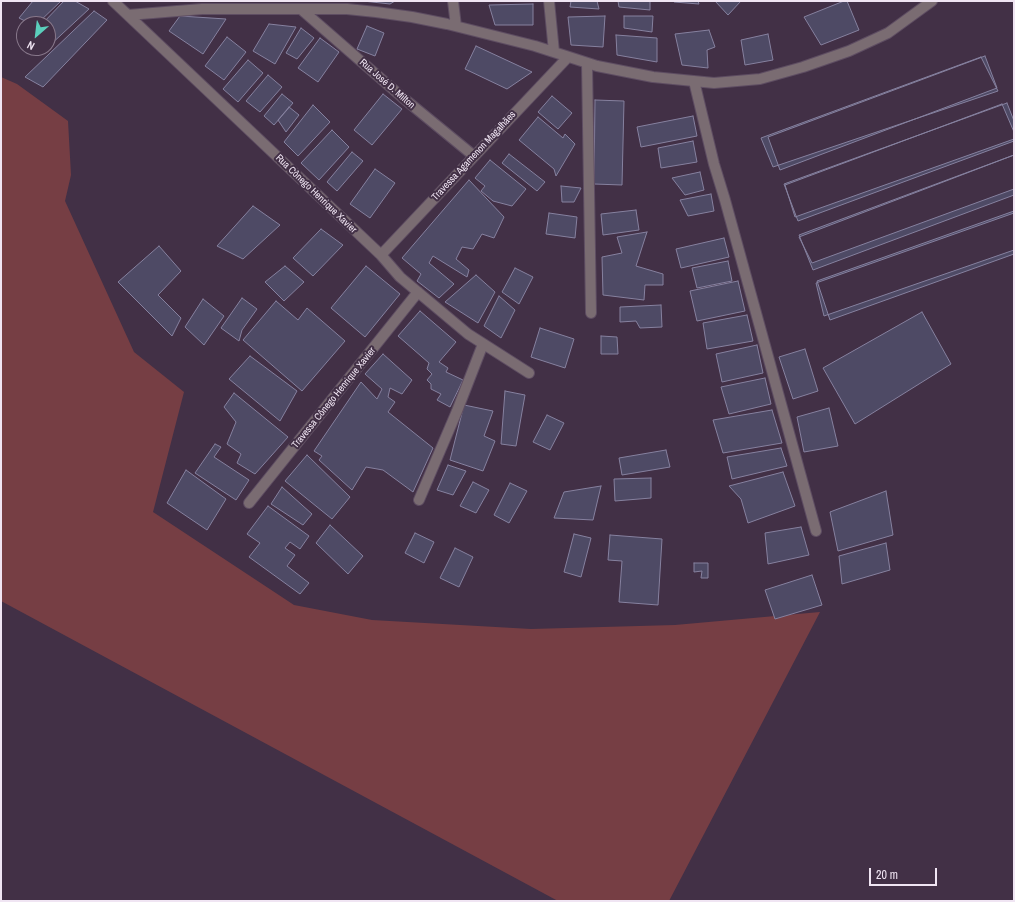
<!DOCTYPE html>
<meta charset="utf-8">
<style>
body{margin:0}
#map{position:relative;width:1015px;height:902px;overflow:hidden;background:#423046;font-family:"Archivo Narrow",sans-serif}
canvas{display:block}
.frame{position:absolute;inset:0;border:2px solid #f0e5f3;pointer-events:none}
.north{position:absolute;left:16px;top:16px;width:40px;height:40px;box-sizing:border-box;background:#423046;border:1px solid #88788b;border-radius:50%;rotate:208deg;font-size:11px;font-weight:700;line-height:16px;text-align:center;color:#f0e5f3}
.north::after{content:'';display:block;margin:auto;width:14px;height:18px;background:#5bcebc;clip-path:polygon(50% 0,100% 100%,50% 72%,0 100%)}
.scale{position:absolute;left:869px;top:868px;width:68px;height:18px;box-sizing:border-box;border:2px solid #f0e5f3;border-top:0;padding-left:5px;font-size:12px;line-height:14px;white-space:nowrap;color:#f0e5f3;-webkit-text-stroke:3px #423046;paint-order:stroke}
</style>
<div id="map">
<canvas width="1015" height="902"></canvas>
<div class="frame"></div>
<div class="north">N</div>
<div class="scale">20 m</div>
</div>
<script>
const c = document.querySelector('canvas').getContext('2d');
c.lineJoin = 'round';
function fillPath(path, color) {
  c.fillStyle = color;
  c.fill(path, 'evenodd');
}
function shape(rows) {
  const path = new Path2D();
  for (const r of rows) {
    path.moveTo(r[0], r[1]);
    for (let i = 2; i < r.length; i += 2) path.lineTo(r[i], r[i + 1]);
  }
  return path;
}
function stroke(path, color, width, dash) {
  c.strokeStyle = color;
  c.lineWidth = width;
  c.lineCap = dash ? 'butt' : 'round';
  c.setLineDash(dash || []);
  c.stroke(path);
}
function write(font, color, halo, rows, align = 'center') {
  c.font = font + ' "Archivo Narrow",sans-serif';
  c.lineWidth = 4;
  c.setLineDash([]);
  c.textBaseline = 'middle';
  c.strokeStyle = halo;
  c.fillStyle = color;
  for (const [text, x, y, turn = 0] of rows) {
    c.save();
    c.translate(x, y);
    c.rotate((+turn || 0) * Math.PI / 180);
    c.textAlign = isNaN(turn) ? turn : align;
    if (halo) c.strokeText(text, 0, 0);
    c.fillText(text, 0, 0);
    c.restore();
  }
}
fillPath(shape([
 [1,77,17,84,68,121,71,175,65,201,134,352,184,392,153,512,294,605,372,620,531,629,675,625,820,612,669,901,558,901,1,601]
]), '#763e44');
const building = shape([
 [33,1,61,1,37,24,31,24,19,18,33,1],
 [64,1,75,1,89,9,48,47,48,24,42,24,64,1],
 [363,1,395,1,390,4,363,1],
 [571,1,597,1,599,9,570,7,571,1],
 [618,1,650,1,650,10,619,7,618,1],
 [674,1,698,1,699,4,674,2,674,1],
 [715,1,741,1,728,15,715,1],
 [844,1,847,1,859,30,821,45,804,17,844,1],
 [533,4,533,25,495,25,489,5,533,4],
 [94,11,107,20,43,87,25,77,94,11],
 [180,16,226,19,203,54,169,31,180,16],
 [605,16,603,47,571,45,568,17,605,16],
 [624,16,653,16,652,32,624,28,624,16],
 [269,24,296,27,275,64,253,51,269,24],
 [367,26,384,33,375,56,357,49,367,26],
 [301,28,314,38,297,59,286,53,301,28],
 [709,30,715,47,707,50,708,68,682,65,675,34,709,30],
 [768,34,773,60,745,65,741,40,768,34],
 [616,35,657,38,657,62,617,55,616,35],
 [227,37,246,52,224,80,205,66,227,37],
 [320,38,339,52,318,82,298,68,320,38],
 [476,46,532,72,507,89,465,69,476,46],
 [985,56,997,88,780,170,768,137,985,56],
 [981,57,998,91,773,167,761,138,981,57],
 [248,60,263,73,238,102,223,89,248,60],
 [268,75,282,87,260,112,246,101,268,75],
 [282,94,293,103,274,125,264,116,282,94],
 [383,94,402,109,372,145,354,130,383,94],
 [552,96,572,113,558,129,538,112,552,96],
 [595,100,624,101,622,185,594,184,595,100],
 [1007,103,1014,121,1014,141,798,221,784,184,1007,103],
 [1002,104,1014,132,1014,139,795,217,785,185,1002,104],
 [313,105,330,122,298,156,284,142,313,105],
 [289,107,299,115,286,132,278,120,289,107],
 [693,116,697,136,641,147,637,127,693,116],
 [538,117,563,138,565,134,575,144,556,176,554,169,519,140,538,117],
 [332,130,349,147,319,180,301,163,332,130],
 [693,141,697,162,661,168,658,148,693,141],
 [352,152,363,161,337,191,327,182,352,152],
 [509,154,545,182,537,191,502,163,509,154],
 [1014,155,1014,189,812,263,799,237,1014,155],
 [1014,155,1014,195,813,270,799,235,1014,155],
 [490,160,526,189,512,206,493,201,481,191,485,186,475,178,490,160],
 [375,169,395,183,370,218,350,204,375,169],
 [700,172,704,190,685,195,672,178,700,172],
 [469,180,504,217,494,238,482,234,473,249,462,247,456,259,469,270,467,277,433,256,429,263,454,284,439,298,417,281,421,274,402,258,469,180],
 [561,186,581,188,574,202,562,202,561,186],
 [711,194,714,211,688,216,680,200,711,194],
 [253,206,280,225,243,259,217,246,253,206],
 [636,210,639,230,603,235,601,214,636,210],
 [1014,211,1014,254,830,320,817,281,1014,211],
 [549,213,577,217,575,238,546,234,549,213],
 [1014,213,1014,250,824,316,816,283,1014,213],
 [321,229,343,245,313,276,293,258,321,229],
 [647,232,636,266,663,274,663,285,645,285,644,300,603,295,602,257,622,253,617,237,647,232],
 [724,238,729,257,681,268,676,249,724,238],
 [159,246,181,271,158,295,181,318,172,336,118,282,159,246],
 [728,261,732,281,697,288,692,268,728,261],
 [285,266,304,282,284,301,265,282,285,266],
 [366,266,400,294,365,337,331,308,366,266],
 [515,268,533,277,519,304,502,292,515,268],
 [476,275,495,292,478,323,445,302,476,275],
 [738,281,745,311,697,321,690,291,738,281],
 [499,296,515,310,501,338,484,326,499,296],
 [242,298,257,309,242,330,239,341,221,328,242,298],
 [203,299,224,316,204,345,185,327,203,299],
 [276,301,298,320,307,308,345,341,302,391,243,340,276,301],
 [661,305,662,327,640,328,636,321,620,322,620,307,661,305],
 [420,311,456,342,439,362,448,368,446,372,463,380,450,407,437,400,441,394,431,389,431,384,427,380,432,374,427,369,429,363,398,336,420,311],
 [922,312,951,364,855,424,823,368,922,312],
 [747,315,753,341,707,349,703,323,747,315],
 [540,328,574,339,565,368,531,357,540,328],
 [601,336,617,337,618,354,601,354,601,336],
 [757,345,763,373,722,382,716,354,757,345],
 [805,349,818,391,793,399,779,357,805,349],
 [383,354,412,380,402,394,390,388,388,397,395,402,388,412,433,448,413,492,383,470,366,467,352,490,319,460,322,456,314,451,361,382,377,399,382,389,365,374,383,354],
 [250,356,297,391,280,421,229,379,250,356],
 [765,378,771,404,729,414,721,387,765,378],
 [505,391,525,395,516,446,501,444,505,391],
 [234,393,288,437,255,474,237,463,241,454,227,444,236,422,224,407,234,393],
 [464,405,493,411,484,436,495,441,483,471,450,460,464,405],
 [829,408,838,446,804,452,797,417,829,408],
 [772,410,782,443,723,453,713,420,772,410],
 [547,415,564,423,550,450,533,442,547,415],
 [215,444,221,447,214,457,249,480,236,500,195,473,215,444],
 [781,448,787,466,732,479,727,457,781,448],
 [666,450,670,467,622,475,619,458,666,450],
 [307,455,350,497,332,519,285,481,307,455],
 [448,465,466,471,453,495,437,490,448,465],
 [186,470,226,499,207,530,167,503,186,470],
 [783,472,795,506,748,523,741,499,729,486,783,472],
 [651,478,651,498,615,501,614,479,651,478],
 [473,482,489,490,476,513,460,506,473,482],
 [510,483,527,491,509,523,494,515,510,483],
 [601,486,593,520,554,518,564,492,601,486],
 [282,487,312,514,303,525,271,504,282,487],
 [886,491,893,535,838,551,830,512,886,491],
 [268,506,309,536,300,549,290,542,285,548,295,555,287,566,309,583,300,594,249,557,260,543,247,534,268,506],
 [330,525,363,556,348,574,316,543,330,525],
 [801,527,809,555,768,564,765,533,801,527],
 [415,533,434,542,424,563,405,553,415,533],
 [574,534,591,538,581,577,564,572,574,534],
 [610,535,662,539,658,605,619,602,622,561,608,560,610,535],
 [886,543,890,570,842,584,839,556,886,543],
 [455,548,473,557,459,587,440,578,455,548],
 [694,563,708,563,708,578,701,578,702,571,694,572,694,563],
 [812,575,822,605,775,619,765,590,812,575]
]);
fillPath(building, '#4e4a65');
stroke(building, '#86819f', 1);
const minor = shape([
 [113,1,381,255,400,277,468,334,529,373],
 [453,1,456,26],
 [549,1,554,52],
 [302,10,402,97,474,156],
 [128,15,202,9,347,9,376,12,412,17,447,24,535,46,597,66,653,77,714,83,760,79,803,67,849,51,888,33,932,1],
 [587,64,591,313],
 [694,81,714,164,725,200,816,531],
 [381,255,568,57],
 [419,500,457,411,483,344],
 [249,503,418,292]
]);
stroke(minor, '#5e4d62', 12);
stroke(minor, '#7a6c72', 10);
write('10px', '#f0e5f3', '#423046', [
 ["Rua José D. Milton",387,84,41],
 ["Travessa Agamenon Magalhães",474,156,-47],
 ["Rua Cônego Henrique Xavier",316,194,44],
 ["Travessa Cônego Henrique Xavier",334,398,-51]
]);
</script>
